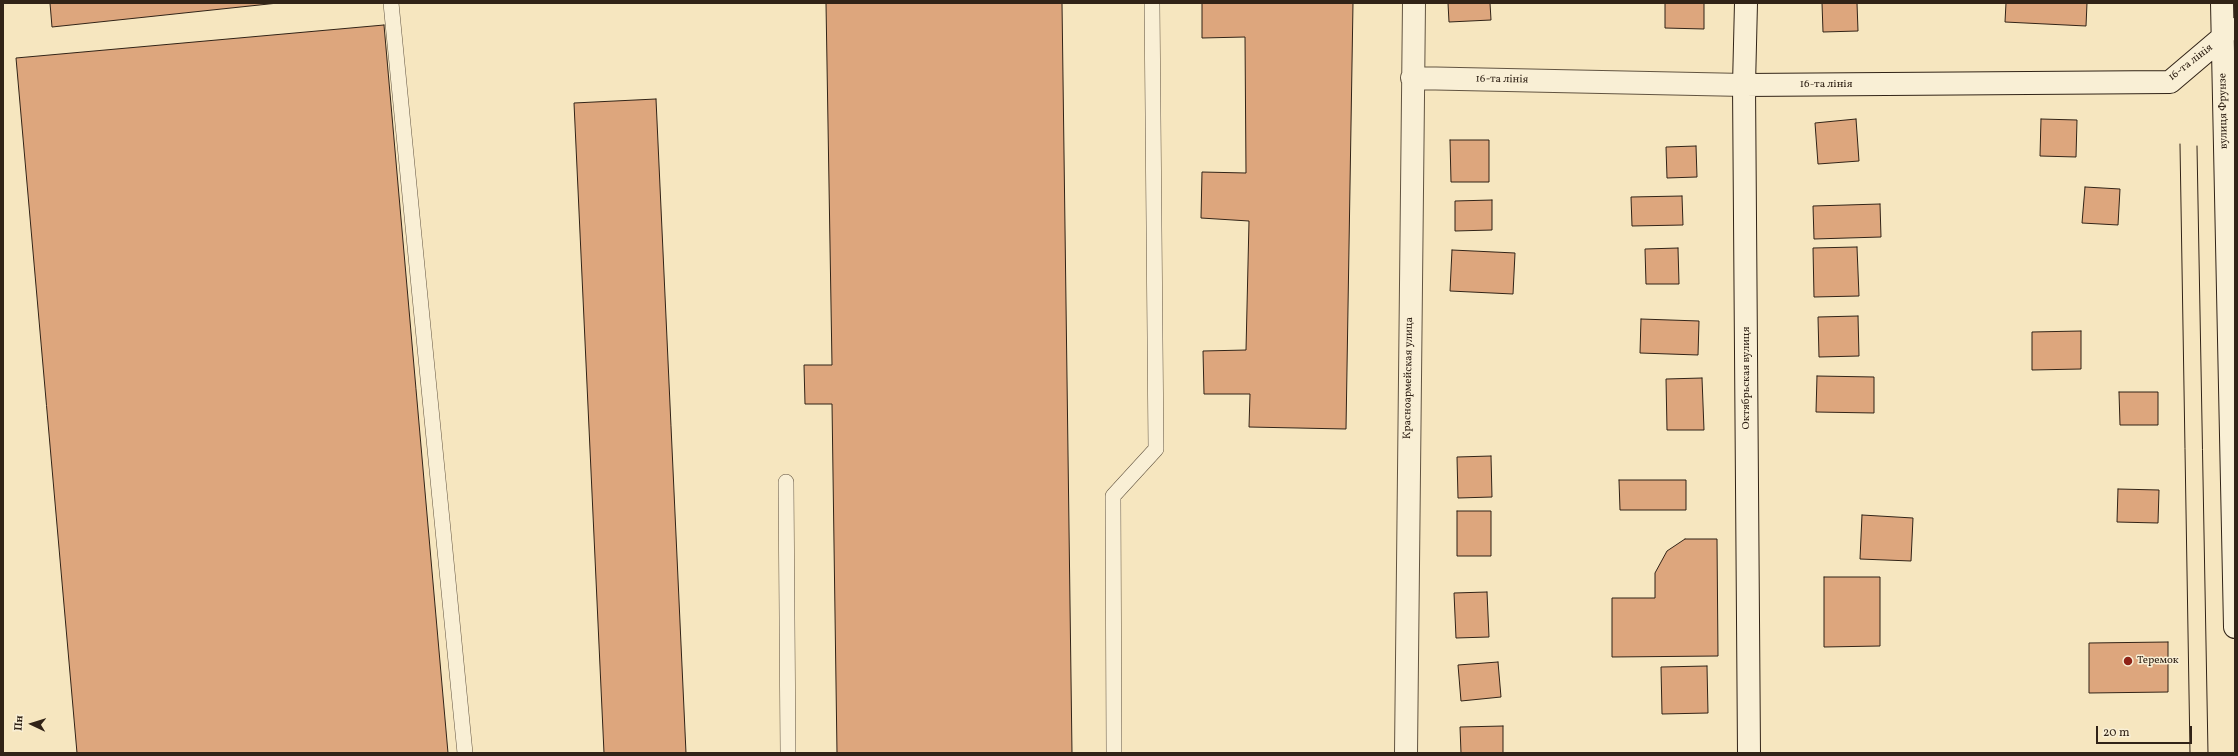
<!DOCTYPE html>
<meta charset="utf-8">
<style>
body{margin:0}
#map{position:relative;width:2238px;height:756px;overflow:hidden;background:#f6e6bf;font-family:Vollkorn,serif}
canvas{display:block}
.frame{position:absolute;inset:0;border:4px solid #312317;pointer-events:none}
.north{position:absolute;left:12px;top:704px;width:40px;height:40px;-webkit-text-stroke:3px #f9efd5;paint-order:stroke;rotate:274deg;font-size:11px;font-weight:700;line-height:16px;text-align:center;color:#312317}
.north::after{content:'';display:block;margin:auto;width:14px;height:18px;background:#312317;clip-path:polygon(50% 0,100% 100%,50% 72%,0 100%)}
.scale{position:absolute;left:2096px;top:726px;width:96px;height:18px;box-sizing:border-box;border:2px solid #312317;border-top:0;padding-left:5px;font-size:12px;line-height:14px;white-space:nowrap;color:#312317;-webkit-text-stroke:3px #f9efd5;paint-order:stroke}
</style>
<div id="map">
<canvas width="2238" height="756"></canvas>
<div class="frame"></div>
<div class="north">Пн</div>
<div class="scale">20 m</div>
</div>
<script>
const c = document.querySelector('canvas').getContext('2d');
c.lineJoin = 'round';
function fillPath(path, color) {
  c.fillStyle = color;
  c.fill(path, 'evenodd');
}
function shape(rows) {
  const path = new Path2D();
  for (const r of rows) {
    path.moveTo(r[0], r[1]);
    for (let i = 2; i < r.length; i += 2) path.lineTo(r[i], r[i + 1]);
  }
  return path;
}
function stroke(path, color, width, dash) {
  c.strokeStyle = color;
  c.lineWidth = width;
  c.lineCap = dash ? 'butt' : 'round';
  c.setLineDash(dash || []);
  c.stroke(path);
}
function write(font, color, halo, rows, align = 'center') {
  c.font = font + ' Vollkorn,serif';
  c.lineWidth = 3;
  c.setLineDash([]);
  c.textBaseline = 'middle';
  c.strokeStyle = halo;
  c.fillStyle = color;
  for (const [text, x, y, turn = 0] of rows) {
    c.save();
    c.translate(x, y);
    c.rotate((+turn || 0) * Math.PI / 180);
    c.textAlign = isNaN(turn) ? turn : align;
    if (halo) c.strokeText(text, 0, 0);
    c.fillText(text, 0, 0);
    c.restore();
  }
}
const building = shape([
 [50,3,278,3,52,27,50,3],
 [826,3,1062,3,1072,753,837,753,832,404,805,404,804,365,832,365,826,3],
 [1202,3,1353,3,1346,429,1249,427,1250,394,1204,394,1203,351,1246,350,1249,221,1201,218,1202,172,1246,173,1245,37,1202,38,1202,3],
 [1448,3,1490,3,1491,20,1449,22,1448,3],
 [1665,3,1704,3,1704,29,1665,28,1665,3],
 [1822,3,1857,3,1858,31,1823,32,1822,3],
 [2006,3,2087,3,2086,26,2005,22,2006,3],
 [384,25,448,753,77,753,16,58,384,25],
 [656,99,686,753,604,753,574,103,656,99],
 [1856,119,1859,161,1818,164,1815,123,1856,119],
 [2041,119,2077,120,2076,157,2040,156,2041,119],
 [1450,140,1489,140,1489,182,1451,182,1450,140],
 [1696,146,1697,177,1667,178,1666,147,1696,146],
 [2085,187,2120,189,2118,225,2082,223,2085,187],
 [1682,196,1683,225,1632,226,1631,197,1682,196],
 [1492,200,1492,230,1455,231,1455,201,1492,200],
 [1880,204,1881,237,1814,239,1813,206,1880,204],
 [1857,247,1859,296,1814,297,1813,248,1857,247],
 [1678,248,1679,284,1646,284,1645,249,1678,248],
 [1452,250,1515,253,1513,294,1450,291,1452,250],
 [1858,316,1859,356,1819,357,1818,317,1858,316],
 [1641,319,1699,321,1698,355,1640,353,1641,319],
 [2081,331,2081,369,2032,370,2032,332,2081,331],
 [1817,376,1874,377,1874,413,1816,412,1817,376],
 [1702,378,1704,430,1667,430,1666,379,1702,378],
 [2119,392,2158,392,2158,425,2120,425,2119,392],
 [1491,456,1492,497,1458,498,1457,457,1491,456],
 [1619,480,1686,480,1686,510,1620,510,1619,480],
 [2118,489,2159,490,2158,523,2117,522,2118,489],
 [1457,511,1491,511,1491,556,1457,556,1457,511],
 [1862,515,1913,518,1911,561,1860,559,1862,515],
 [1685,539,1717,539,1718,656,1612,657,1612,598,1655,598,1655,573,1667,551,1685,539],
 [1824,577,1880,577,1880,646,1824,647,1824,577],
 [1487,592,1489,637,1456,638,1454,593,1487,592],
 [2168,642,2168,692,2089,693,2089,643,2168,642],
 [1498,662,1501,697,1461,701,1458,665,1498,662],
 [1707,666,1708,713,1662,714,1661,667,1707,666],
 [1503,726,1503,753,1461,753,1460,727,1503,726]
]);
fillPath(building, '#dda67d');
stroke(building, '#312317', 1);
const lane = shape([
 [391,3,465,753],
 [786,482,788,753],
 [1114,753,1113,496,1156,449,1152,3]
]);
const street = shape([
 [1412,78,1744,85],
 [1406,753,1414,3]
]);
const secondary = shape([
 [1746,3,1744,85,1749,753],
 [2222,3,2235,627],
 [1744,85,2170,82,2223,37,2229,28]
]);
stroke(lane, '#625441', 16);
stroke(street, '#625441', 24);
stroke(secondary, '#312317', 24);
stroke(lane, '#f9efd5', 15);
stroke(street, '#f9efd5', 22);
stroke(secondary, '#f9efd5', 22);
stroke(shape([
 [2180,144,2190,753],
 [2197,146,2208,753]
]), '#312317', 1);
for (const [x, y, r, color] of [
 [2128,661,5,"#8f2418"]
]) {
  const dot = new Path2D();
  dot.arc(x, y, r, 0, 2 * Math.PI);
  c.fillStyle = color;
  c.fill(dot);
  stroke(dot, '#f9efd5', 1.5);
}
write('11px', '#312317', '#f9efd5', [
 ["16-та лінія",2191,63,-38],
 ["16-та лінія",1502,80,1],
 ["16-та лінія",1826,85],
 ["вулиця Фрунзе",2224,111,-91],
 ["Красноармейская улица",1409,378,-89],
 ["Октябрьская вулиця",1747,378,-90]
]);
write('11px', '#312317', '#f9efd5', [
 ["Теремок",2137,661]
], 'left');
</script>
